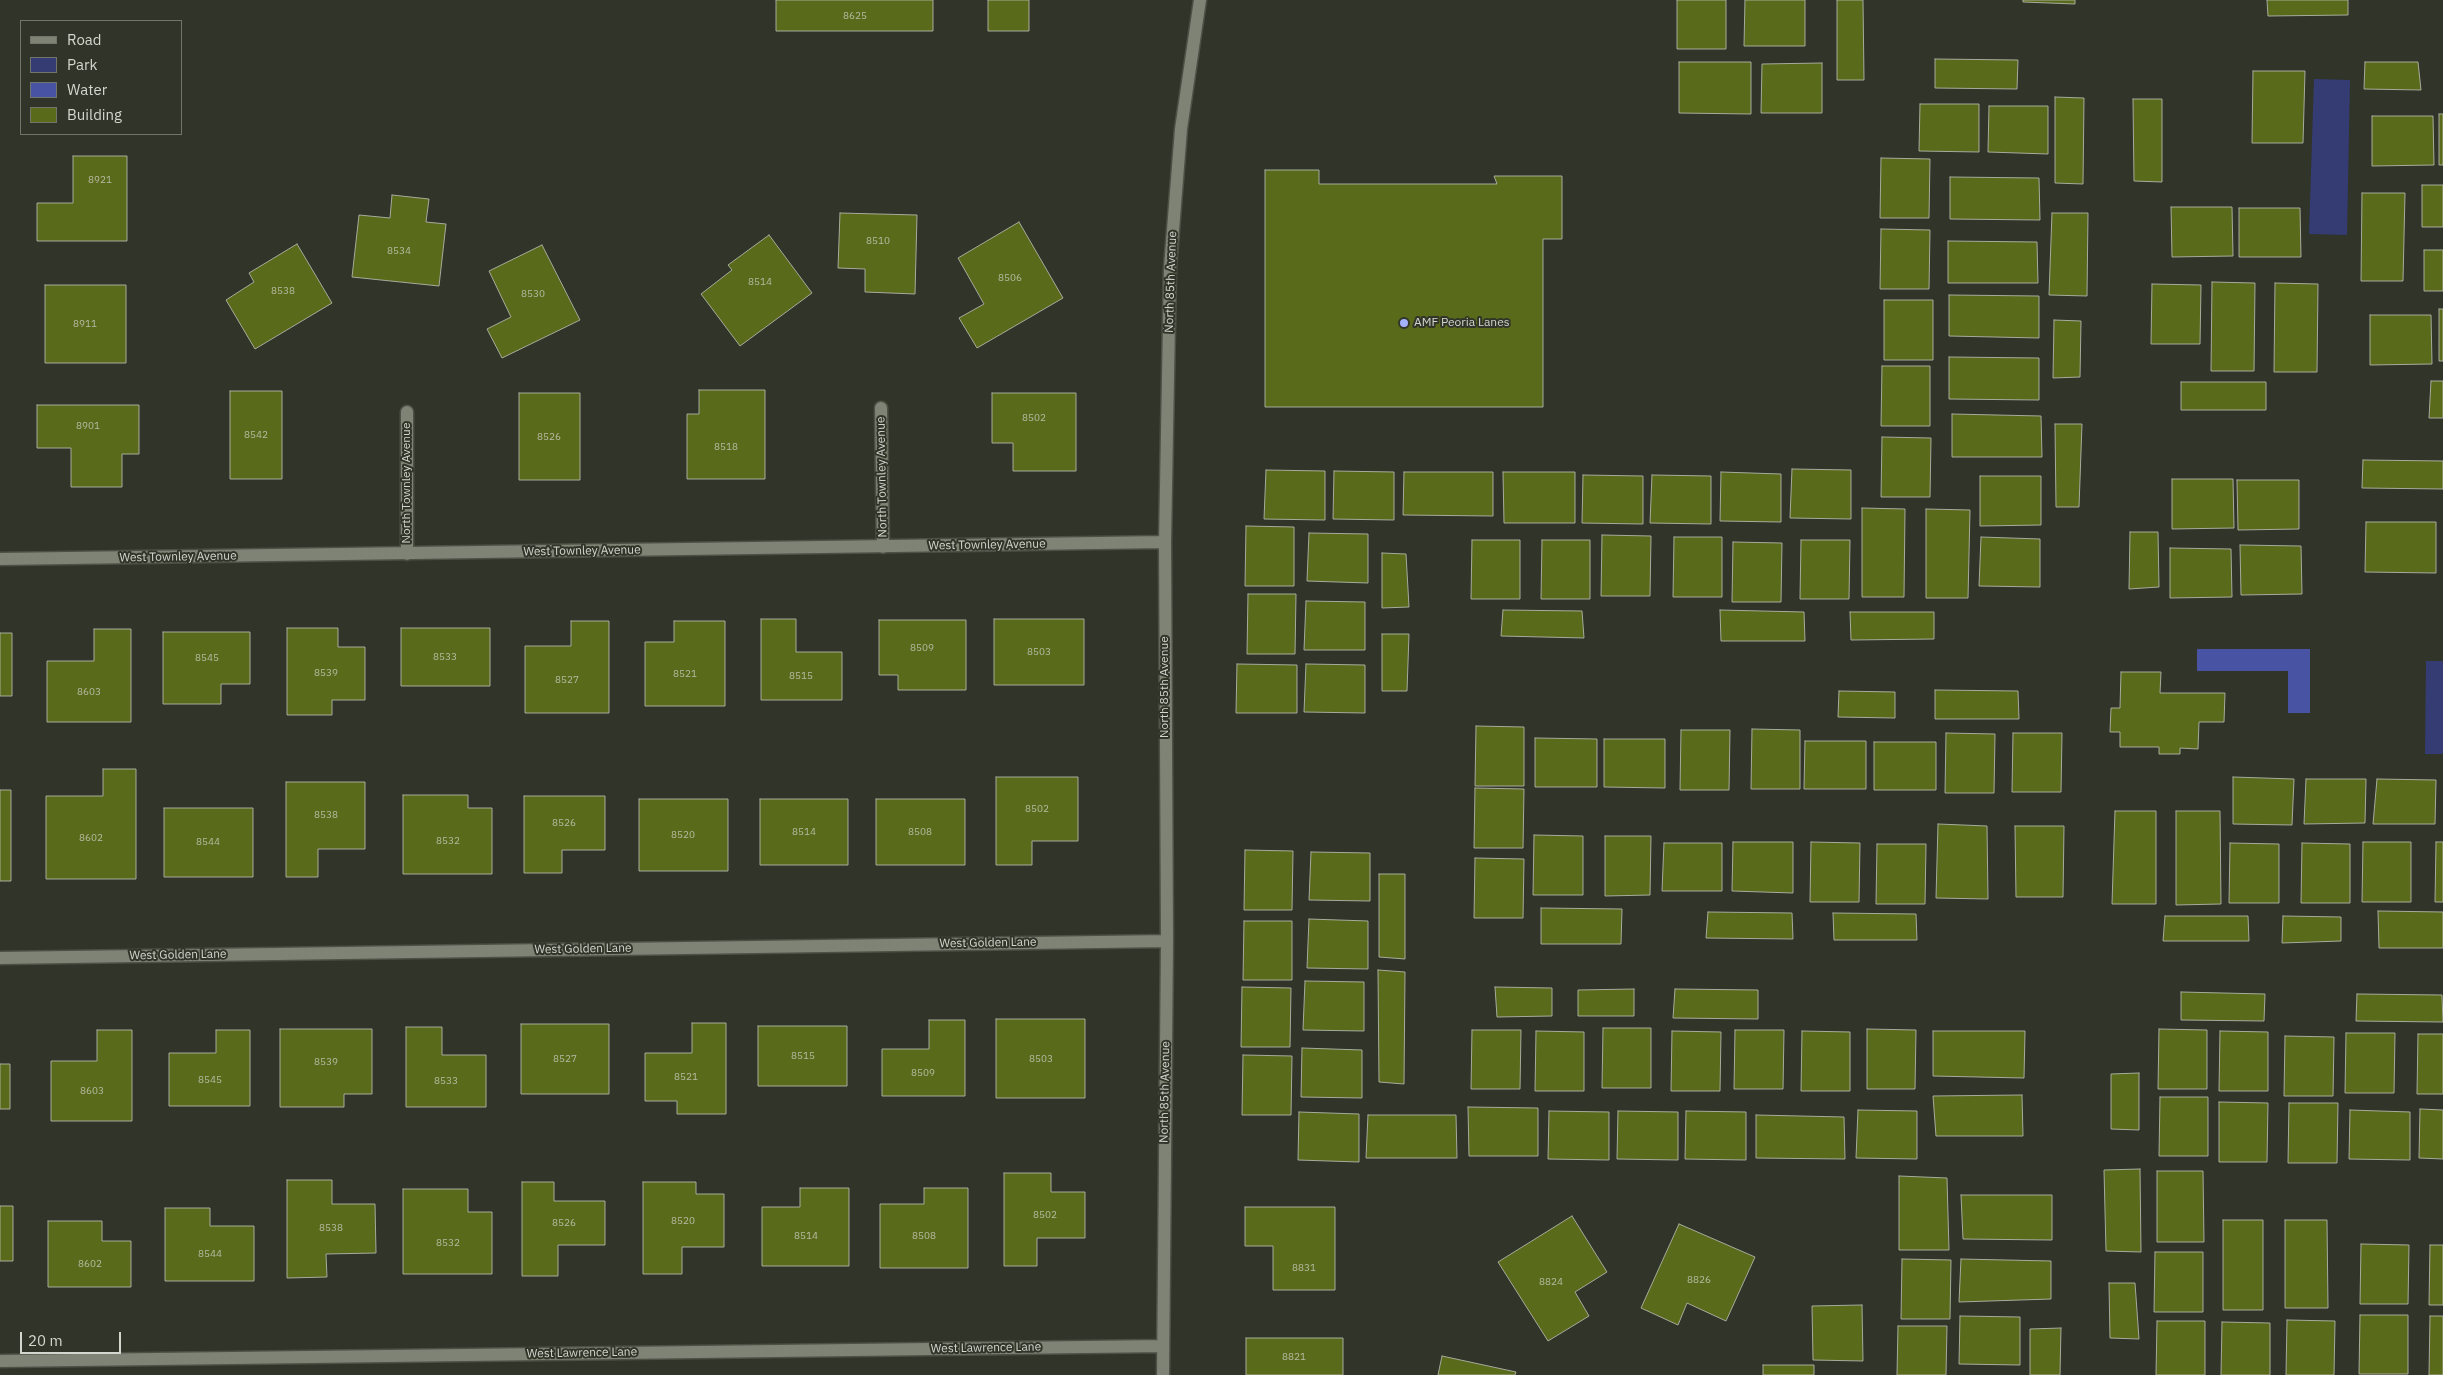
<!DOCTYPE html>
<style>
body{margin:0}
#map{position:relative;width:2443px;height:1375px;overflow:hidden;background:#313529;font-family:"IBM Plex Sans",sans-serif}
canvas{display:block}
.legend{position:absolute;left:20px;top:20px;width:162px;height:115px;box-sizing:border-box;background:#313529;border:1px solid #72756b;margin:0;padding:6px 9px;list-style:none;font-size:15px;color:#d3d6ce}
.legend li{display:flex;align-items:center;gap:10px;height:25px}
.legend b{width:25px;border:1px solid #72756b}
.scale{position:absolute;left:20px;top:1332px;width:101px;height:22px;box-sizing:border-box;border:2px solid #d3d6ce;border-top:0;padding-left:6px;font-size:15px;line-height:18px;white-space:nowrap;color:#d3d6ce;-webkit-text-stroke:4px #313529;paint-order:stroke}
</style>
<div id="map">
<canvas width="2443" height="1375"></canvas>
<ul class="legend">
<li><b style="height:6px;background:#7f8375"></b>Road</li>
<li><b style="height:14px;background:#343c73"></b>Park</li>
<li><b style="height:14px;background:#4953a4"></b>Water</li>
<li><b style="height:14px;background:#5a6a1b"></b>Building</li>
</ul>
<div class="scale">20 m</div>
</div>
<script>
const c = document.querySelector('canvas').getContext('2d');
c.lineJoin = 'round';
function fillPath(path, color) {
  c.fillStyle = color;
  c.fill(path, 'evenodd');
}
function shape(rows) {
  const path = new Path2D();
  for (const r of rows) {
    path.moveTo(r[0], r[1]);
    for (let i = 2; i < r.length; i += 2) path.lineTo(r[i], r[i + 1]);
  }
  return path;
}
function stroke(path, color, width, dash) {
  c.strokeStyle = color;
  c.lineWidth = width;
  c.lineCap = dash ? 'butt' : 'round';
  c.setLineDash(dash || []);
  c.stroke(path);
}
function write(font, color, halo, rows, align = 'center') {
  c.font = font + ' "IBM Plex Sans",sans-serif';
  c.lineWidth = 4;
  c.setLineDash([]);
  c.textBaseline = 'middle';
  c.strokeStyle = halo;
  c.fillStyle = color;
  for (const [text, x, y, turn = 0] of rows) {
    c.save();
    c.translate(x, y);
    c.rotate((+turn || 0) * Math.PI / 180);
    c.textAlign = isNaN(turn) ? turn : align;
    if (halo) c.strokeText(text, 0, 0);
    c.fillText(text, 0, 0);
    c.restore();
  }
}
fillPath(shape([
 [2314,79,2350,80,2347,235,2309,234],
 [2426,661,2443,661,2443,754,2425,754]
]), '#343c73');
fillPath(shape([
 [2197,649,2310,649,2310,713,2288,713,2288,671,2197,671]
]), '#4953a4');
const building = shape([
 [776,0,933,0,933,31,776,31,776,0],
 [988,0,1029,0,1029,31,988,31,988,0],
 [1677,0,1726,0,1726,49,1677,49,1677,0],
 [1745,0,1805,0,1805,46,1744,46,1745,0],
 [1837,0,1863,0,1864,80,1837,80,1837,0],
 [2023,0,2075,0,2075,4,2023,2,2023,0],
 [2267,0,2348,0,2348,15,2268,16,2267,0],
 [1935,59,2018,60,2017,89,1935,88,1935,59],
 [1679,62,1751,62,1751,114,1679,113,1679,62],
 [2365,62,2418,62,2421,90,2364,89,2365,62],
 [1822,63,1822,113,1761,113,1762,64,1822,63],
 [2253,71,2305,71,2303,143,2252,143,2253,71],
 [2055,97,2084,98,2083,184,2055,183,2055,97],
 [2133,99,2162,99,2162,182,2134,181,2133,99],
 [1920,104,1979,104,1979,152,1919,151,1920,104],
 [1989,106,2048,106,2048,154,1988,152,1989,106],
 [2439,114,2443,114,2443,165,2439,165,2439,114],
 [2372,116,2433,116,2434,165,2372,166,2372,116],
 [73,156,127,156,127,241,37,241,37,203,73,203,73,156],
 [1881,158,1930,159,1929,218,1880,218,1881,158],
 [1265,170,1319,170,1319,184,1497,184,1494,176,1562,176,1562,239,1543,239,1543,407,1265,407,1265,170],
 [1950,177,2039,178,2040,220,1950,219,1950,177],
 [2422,185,2443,185,2443,227,2422,227,2422,185],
 [2362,193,2405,193,2403,281,2361,281,2362,193],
 [392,195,429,199,426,222,446,224,439,286,352,277,359,215,390,218,392,195],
 [2171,207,2232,207,2233,256,2172,257,2171,207],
 [2239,208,2300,208,2301,257,2239,257,2239,208],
 [840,213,917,215,915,294,865,292,865,269,838,268,840,213],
 [2052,213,2088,213,2087,296,2049,295,2052,213],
 [1019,222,1063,298,977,348,959,318,984,304,958,258,1019,222],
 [1881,229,1930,230,1929,289,1880,289,1881,229],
 [769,235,812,293,740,346,701,294,732,270,728,265,769,235],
 [1948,241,2037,242,2038,283,1948,283,1948,241],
 [297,244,332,303,255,349,226,300,254,282,249,273,297,244],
 [542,245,580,320,502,358,487,329,511,317,489,271,542,245],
 [2424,250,2443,250,2443,291,2424,291,2424,250],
 [2212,282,2255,283,2254,371,2211,371,2212,282],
 [2275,283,2318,284,2317,372,2274,372,2275,283],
 [2152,284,2201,285,2200,344,2151,344,2152,284],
 [45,285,126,285,126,363,45,363,45,285],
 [1949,295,2039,296,2039,338,1949,336,1949,295],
 [1884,300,1933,300,1933,360,1884,360,1884,300],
 [2439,309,2443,309,2443,361,2439,361,2439,309],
 [2370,315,2431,315,2432,364,2370,365,2370,315],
 [2054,320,2081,321,2080,377,2053,378,2054,320],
 [1949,357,2039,358,2039,400,1949,399,1949,357],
 [1882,366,1930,366,1930,426,1881,426,1882,366],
 [2431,381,2443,381,2443,418,2429,418,2431,381],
 [2181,382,2266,382,2266,410,2181,410,2181,382],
 [699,390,765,390,765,479,687,479,687,414,699,414,699,390],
 [230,391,282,391,282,479,230,479,230,391],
 [519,393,580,393,580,480,519,480,519,393],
 [992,393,1076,393,1076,471,1013,471,1013,443,992,443,992,393],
 [37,405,139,405,139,454,122,454,122,487,71,487,71,448,37,448,37,405],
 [1952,414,2041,416,2042,457,1952,457,1952,414],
 [2055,424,2082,424,2079,507,2056,507,2055,424],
 [1882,437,1931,438,1930,497,1881,497,1882,437],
 [2363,460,2443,461,2443,489,2362,488,2363,460],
 [1792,469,1851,470,1851,519,1790,518,1792,469],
 [1266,470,1325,471,1325,520,1264,519,1266,470],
 [1334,471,1394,472,1394,520,1333,519,1334,471],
 [1404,472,1493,472,1493,516,1403,515,1404,472],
 [1503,472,1575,472,1575,523,1504,523,1503,472],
 [1721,472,1781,474,1781,522,1720,521,1721,472],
 [1583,475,1643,476,1643,524,1582,523,1583,475],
 [1652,475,1711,476,1711,524,1650,523,1652,475],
 [1980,476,2041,476,2041,525,1980,526,1980,476],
 [2172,479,2233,479,2234,528,2172,529,2172,479],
 [2237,480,2299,480,2299,529,2238,530,2237,480],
 [1862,508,1905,509,1904,597,1862,597,1862,508],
 [1926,509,1970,510,1968,598,1926,598,1926,509],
 [2366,522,2436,522,2436,573,2365,572,2366,522],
 [1246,526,1294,527,1294,586,1245,586,1246,526],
 [2130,532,2158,532,2159,587,2129,589,2130,532],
 [1309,533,1368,534,1368,583,1307,581,1309,533],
 [1602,535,1651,536,1650,596,1601,596,1602,535],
 [1674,537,1722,537,1722,597,1673,597,1674,537],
 [1981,537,2040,539,2040,587,1979,586,1981,537],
 [1472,540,1520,540,1520,599,1471,599,1472,540],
 [1542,540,1590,540,1590,599,1541,599,1542,540],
 [1801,540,1850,540,1849,599,1800,599,1801,540],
 [1733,542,1782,543,1781,602,1732,602,1733,542],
 [2240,545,2301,546,2302,594,2241,595,2240,545],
 [2170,548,2231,549,2232,597,2170,598,2170,548],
 [1382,553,1406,554,1409,607,1382,608,1382,553],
 [1248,594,1296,594,1295,654,1247,654,1248,594],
 [1306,601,1365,602,1365,650,1304,650,1306,601],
 [1503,610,1582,611,1584,638,1501,636,1503,610],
 [1720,610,1804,612,1805,641,1721,641,1720,610],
 [1850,612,1934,612,1934,639,1851,640,1850,612],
 [761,619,796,619,796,652,842,652,842,700,761,700,761,619],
 [994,619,1084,619,1084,685,994,685,994,619],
 [879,620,966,620,966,690,898,690,898,675,879,675,879,620],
 [571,621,609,621,609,713,525,713,525,646,571,646,571,621],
 [674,621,725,621,725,706,645,706,645,642,674,642,674,621],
 [287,628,338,628,338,647,365,647,365,700,332,700,332,715,287,715,287,628],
 [401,628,490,628,490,686,401,686,401,628],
 [94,629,131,629,131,722,47,722,47,661,94,661,94,629],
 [163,632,250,632,250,684,221,684,221,704,163,704,163,632],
 [0,633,12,633,12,696,0,696,0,633],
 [1382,634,1409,634,1407,691,1382,691,1382,634],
 [1237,664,1297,665,1297,713,1236,713,1237,664],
 [1306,664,1365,665,1365,713,1304,712,1306,664],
 [2121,672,2161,672,2160,693,2225,693,2224,722,2199,722,2198,749,2180,748,2180,754,2159,754,2159,747,2120,747,2120,732,2110,732,2111,708,2120,708,2121,672],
 [1935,690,2018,691,2019,719,1935,719,1935,690],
 [1839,691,1895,692,1895,718,1838,717,1839,691],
 [1476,726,1524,727,1524,786,1475,786,1476,726],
 [1752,729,1800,730,1800,789,1751,789,1752,729],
 [1681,730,1730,730,1729,790,1680,790,1681,730],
 [1946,733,1995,734,1994,793,1945,793,1946,733],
 [2013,733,2062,733,2061,792,2012,792,2013,733],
 [1535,738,1597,739,1597,787,1535,787,1535,738],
 [1604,739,1665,739,1665,788,1604,787,1604,739],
 [1805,741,1866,741,1866,789,1804,789,1805,741],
 [1874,742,1936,742,1936,790,1874,790,1874,742],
 [103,769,136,769,136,879,46,879,46,796,103,796,103,769],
 [996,777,1078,777,1078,841,1032,841,1032,865,996,865,996,777],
 [2233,777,2294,779,2292,825,2233,824,2233,777],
 [2306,779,2366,779,2365,823,2304,824,2306,779],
 [2377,779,2436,780,2435,824,2373,824,2377,779],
 [286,782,365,782,365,849,318,849,318,877,286,877,286,782],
 [1475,788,1524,789,1523,848,1474,848,1475,788],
 [0,790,11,790,11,881,0,881,0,790],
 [403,795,468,795,468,808,492,808,492,874,403,874,403,795],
 [524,796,605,796,605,850,562,850,562,873,524,873,524,796],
 [639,799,728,799,728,871,639,871,639,799],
 [760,799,848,799,848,865,760,865,760,799],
 [876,799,965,799,965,865,876,865,876,799],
 [164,808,253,808,253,877,164,877,164,808],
 [2115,811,2156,811,2156,904,2112,904,2115,811],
 [2176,811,2220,811,2221,904,2176,905,2176,811],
 [1938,824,1987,826,1988,899,1936,898,1938,824],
 [2015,826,2064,826,2063,897,2016,897,2015,826],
 [1534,835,1583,836,1583,895,1533,895,1534,835],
 [1605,836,1651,836,1650,895,1605,896,1605,836],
 [1733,842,1793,842,1793,893,1732,891,1733,842],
 [1811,842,1860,843,1859,902,1810,902,1811,842],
 [2363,842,2411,842,2411,902,2362,902,2363,842],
 [2436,842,2443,842,2443,902,2435,902,2436,842],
 [1664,843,1722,843,1722,891,1662,891,1664,843],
 [2230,843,2279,844,2279,903,2229,903,2230,843],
 [2302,843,2350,844,2350,903,2301,903,2302,843],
 [1877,844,1926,844,1925,904,1876,904,1877,844],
 [1245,850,1293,851,1292,910,1244,910,1245,850],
 [1311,852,1370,853,1370,901,1309,900,1311,852],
 [1475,858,1524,859,1523,918,1474,918,1475,858],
 [1379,874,1405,874,1405,959,1379,957,1379,874],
 [1541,908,1622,909,1621,944,1541,944,1541,908],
 [2378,911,2443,912,2443,948,2379,948,2378,911],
 [1708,912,1792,913,1793,939,1706,938,1708,912],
 [1833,913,1916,914,1917,940,1834,940,1833,913],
 [2165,916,2248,916,2249,941,2163,941,2165,916],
 [2283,916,2341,917,2341,941,2282,943,2283,916],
 [1309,919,1368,921,1368,969,1307,968,1309,919],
 [1244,921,1292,921,1292,980,1243,980,1244,921],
 [1378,970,1405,972,1404,1084,1379,1082,1378,970],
 [1305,981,1364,982,1364,1031,1303,1030,1305,981],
 [1242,987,1291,988,1290,1047,1241,1047,1242,987],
 [1495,987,1552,988,1552,1016,1497,1017,1495,987],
 [1634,989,1634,1016,1578,1016,1578,990,1634,989],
 [1675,989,1758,990,1758,1019,1673,1018,1675,989],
 [2181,992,2265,994,2264,1021,2181,1020,2181,992],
 [2357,994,2442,995,2443,1022,2356,1021,2357,994],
 [996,1019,1085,1019,1085,1098,996,1098,996,1019],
 [929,1020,965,1020,965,1096,882,1096,882,1049,929,1049,929,1020],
 [692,1023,726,1023,726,1114,677,1114,677,1101,645,1101,645,1053,692,1053,692,1023],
 [521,1024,609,1024,609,1094,521,1094,521,1024],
 [758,1026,847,1026,847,1086,758,1086,758,1026],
 [406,1027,442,1027,442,1055,486,1055,486,1107,406,1107,406,1027],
 [1603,1028,1651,1028,1651,1088,1602,1088,1603,1028],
 [280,1029,372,1029,372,1094,344,1094,344,1107,280,1107,280,1029],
 [1867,1029,1916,1030,1915,1089,1867,1089,1867,1029],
 [2159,1029,2207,1030,2207,1089,2158,1089,2159,1029],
 [97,1030,132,1030,132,1121,51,1121,51,1061,97,1061,97,1030],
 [216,1030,250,1030,250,1106,169,1106,169,1053,216,1053,216,1030],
 [1472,1030,1521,1030,1520,1089,1471,1089,1472,1030],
 [1735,1030,1784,1030,1783,1089,1734,1089,1735,1030],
 [1536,1031,1584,1032,1584,1091,1535,1091,1536,1031],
 [1672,1031,1721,1032,1720,1091,1671,1091,1672,1031],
 [1802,1031,1850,1032,1850,1091,1801,1091,1802,1031],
 [1933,1031,2025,1031,2024,1078,1933,1076,1933,1031],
 [2220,1031,2268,1032,2268,1091,2219,1091,2220,1031],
 [2346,1033,2395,1033,2394,1093,2345,1093,2346,1033],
 [2418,1034,2443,1034,2443,1094,2417,1094,2418,1034],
 [2285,1036,2334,1037,2333,1096,2284,1096,2285,1036],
 [1302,1048,1362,1050,1362,1098,1301,1097,1302,1048],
 [1243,1055,1292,1056,1291,1115,1242,1115,1243,1055],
 [0,1064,10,1064,10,1109,0,1109,0,1064],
 [2139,1073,2139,1130,2111,1129,2111,1074,2139,1073],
 [2022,1095,2023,1136,1936,1136,1933,1096,2022,1095],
 [2160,1097,2208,1097,2208,1156,2159,1156,2160,1097],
 [2219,1102,2268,1103,2267,1162,2219,1162,2219,1102],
 [2289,1103,2338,1103,2337,1163,2288,1163,2289,1103],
 [1468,1107,1538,1108,1538,1156,1469,1156,1468,1107],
 [2420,1109,2443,1110,2443,1159,2419,1158,2420,1109],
 [1858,1110,1917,1111,1917,1159,1856,1158,1858,1110],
 [2350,1110,2410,1112,2410,1160,2349,1159,2350,1110],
 [1549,1111,1609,1112,1609,1160,1548,1159,1549,1111],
 [1618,1111,1678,1112,1678,1160,1617,1159,1618,1111],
 [1686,1111,1746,1112,1746,1160,1685,1159,1686,1111],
 [1299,1112,1359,1114,1359,1162,1298,1160,1299,1112],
 [1368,1115,1456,1115,1457,1158,1366,1158,1368,1115],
 [1756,1115,1844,1117,1845,1159,1756,1158,1756,1115],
 [2140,1169,2141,1252,2106,1251,2104,1170,2140,1169],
 [2157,1171,2203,1171,2204,1242,2157,1242,2157,1171],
 [1004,1173,1051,1173,1051,1192,1085,1192,1085,1238,1037,1238,1037,1266,1004,1266,1004,1173],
 [1899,1176,1947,1178,1949,1250,1899,1250,1899,1176],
 [287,1180,332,1180,332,1204,375,1204,376,1253,326,1254,327,1277,287,1278,287,1180],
 [522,1182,554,1182,554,1201,605,1201,605,1245,558,1245,558,1276,522,1276,522,1182],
 [643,1182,696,1182,696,1194,724,1194,724,1247,682,1247,682,1274,643,1274,643,1182],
 [800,1188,849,1188,849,1266,762,1266,762,1207,800,1207,800,1188],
 [924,1188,968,1188,968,1268,880,1268,880,1204,924,1204,924,1188],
 [403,1189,468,1189,468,1212,492,1212,492,1274,403,1274,403,1189],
 [1961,1195,2052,1195,2052,1240,1963,1239,1961,1195],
 [0,1206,13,1206,13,1261,0,1261,0,1206],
 [1245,1207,1335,1207,1335,1290,1273,1290,1273,1246,1245,1246,1245,1207],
 [165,1208,210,1208,210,1226,254,1226,254,1281,165,1281,165,1208],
 [1572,1216,1607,1272,1575,1292,1589,1316,1548,1341,1498,1262,1572,1216],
 [2223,1220,2263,1220,2263,1310,2223,1310,2223,1220],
 [2285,1220,2327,1220,2328,1308,2285,1308,2285,1220],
 [48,1221,102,1221,102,1241,131,1241,131,1287,48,1287,48,1221],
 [1679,1224,1755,1257,1726,1321,1687,1303,1678,1325,1641,1308,1679,1224],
 [2361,1244,2409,1245,2408,1304,2360,1304,2361,1244],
 [2430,1245,2443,1245,2443,1305,2429,1305,2430,1245],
 [2155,1252,2203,1252,2203,1312,2154,1312,2155,1252],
 [1902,1259,1951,1260,1950,1319,1901,1319,1902,1259],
 [1961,1259,2051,1261,2051,1299,1959,1302,1961,1259],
 [2109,1283,2135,1283,2139,1339,2110,1338,2109,1283],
 [1862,1305,1863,1361,1813,1360,1812,1306,1862,1305],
 [2360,1315,2408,1315,2408,1374,2359,1374,2360,1315],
 [1960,1316,2020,1317,2020,1365,1959,1364,1960,1316],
 [2430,1316,2443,1316,2443,1375,2429,1375,2430,1316],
 [2287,1320,2335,1321,2334,1375,2286,1375,2287,1320],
 [2157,1321,2205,1321,2205,1375,2156,1375,2157,1321],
 [2222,1322,2270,1323,2270,1375,2221,1375,2222,1322],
 [1898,1326,1947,1326,1946,1375,1897,1375,1898,1326],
 [2061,1328,2060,1375,2030,1375,2030,1329,2061,1328],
 [1246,1338,1343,1338,1343,1375,1246,1375,1246,1338],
 [1442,1356,1516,1372,1515,1375,1438,1375,1442,1356],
 [1763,1365,1814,1365,1814,1375,1763,1375,1763,1365]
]);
fillPath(building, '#5a6a1b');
stroke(building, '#a6ab9c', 1);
const street = shape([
 [881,408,883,547],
 [407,554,407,412],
 [0,559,1165,542],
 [0,958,1167,941],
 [0,1361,1163,1346],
 [1163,1375,1167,941,1165,542,1170,268,1181,129,1200,0]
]);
stroke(street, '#4d5046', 15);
stroke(street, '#7f8375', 12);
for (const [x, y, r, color] of [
 [1404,323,5,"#a4b2fc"]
]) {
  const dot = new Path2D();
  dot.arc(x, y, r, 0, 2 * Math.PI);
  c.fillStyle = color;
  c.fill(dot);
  stroke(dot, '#313529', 2);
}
write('10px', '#b5bba1', null, [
 ["8625",855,16],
 ["8921",100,180],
 ["8510",878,241],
 ["8534",399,251],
 ["8506",1010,278],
 ["8514",760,282],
 ["8538",283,291],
 ["8530",533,294],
 ["8911",85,324],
 ["8502",1034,418],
 ["8901",88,426],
 ["8542",256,435],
 ["8526",549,437],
 ["8518",726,447],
 ["8509",922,648],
 ["8503",1039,652],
 ["8533",445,657],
 ["8545",207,658],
 ["8539",326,673],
 ["8521",685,674],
 ["8515",801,676],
 ["8527",567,680],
 ["8603",89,692],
 ["8502",1037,809],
 ["8538",326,815],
 ["8526",564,823],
 ["8514",804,832],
 ["8508",920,832],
 ["8520",683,835],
 ["8602",91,838],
 ["8532",448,841],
 ["8544",208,842],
 ["8515",803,1056],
 ["8527",565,1059],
 ["8503",1041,1059],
 ["8539",326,1062],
 ["8509",923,1073],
 ["8521",686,1077],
 ["8545",210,1080],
 ["8533",446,1081],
 ["8603",92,1091],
 ["8502",1045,1215],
 ["8520",683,1221],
 ["8526",564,1223],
 ["8538",331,1228],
 ["8514",806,1236],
 ["8508",924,1236],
 ["8532",448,1243],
 ["8544",210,1254],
 ["8602",90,1264],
 ["8831",1304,1268],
 ["8826",1699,1280],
 ["8824",1551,1282],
 ["8821",1294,1357]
]);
write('12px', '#d3d6ce', '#313529', [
 ["North 85th Avenue",1171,282,-88],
 ["North Townley Avenue",882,477,-91],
 ["North Townley Avenue",407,483,-90],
 ["West Townley Avenue",987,545,-1],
 ["West Townley Avenue",582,551,-1],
 ["West Townley Avenue",178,557,-1],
 ["North 85th Avenue",1165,687,-90],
 ["West Golden Lane",988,943,-1],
 ["West Golden Lane",583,949,-1],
 ["West Golden Lane",178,955,-1],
 ["North 85th Avenue",1165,1092,-89],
 ["West Lawrence Lane",986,1348,-1],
 ["West Lawrence Lane",582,1353,-1]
]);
write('12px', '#d3d6ce', '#313529', [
 ["AMF Peoria Lanes",1414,323]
], 'left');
</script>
